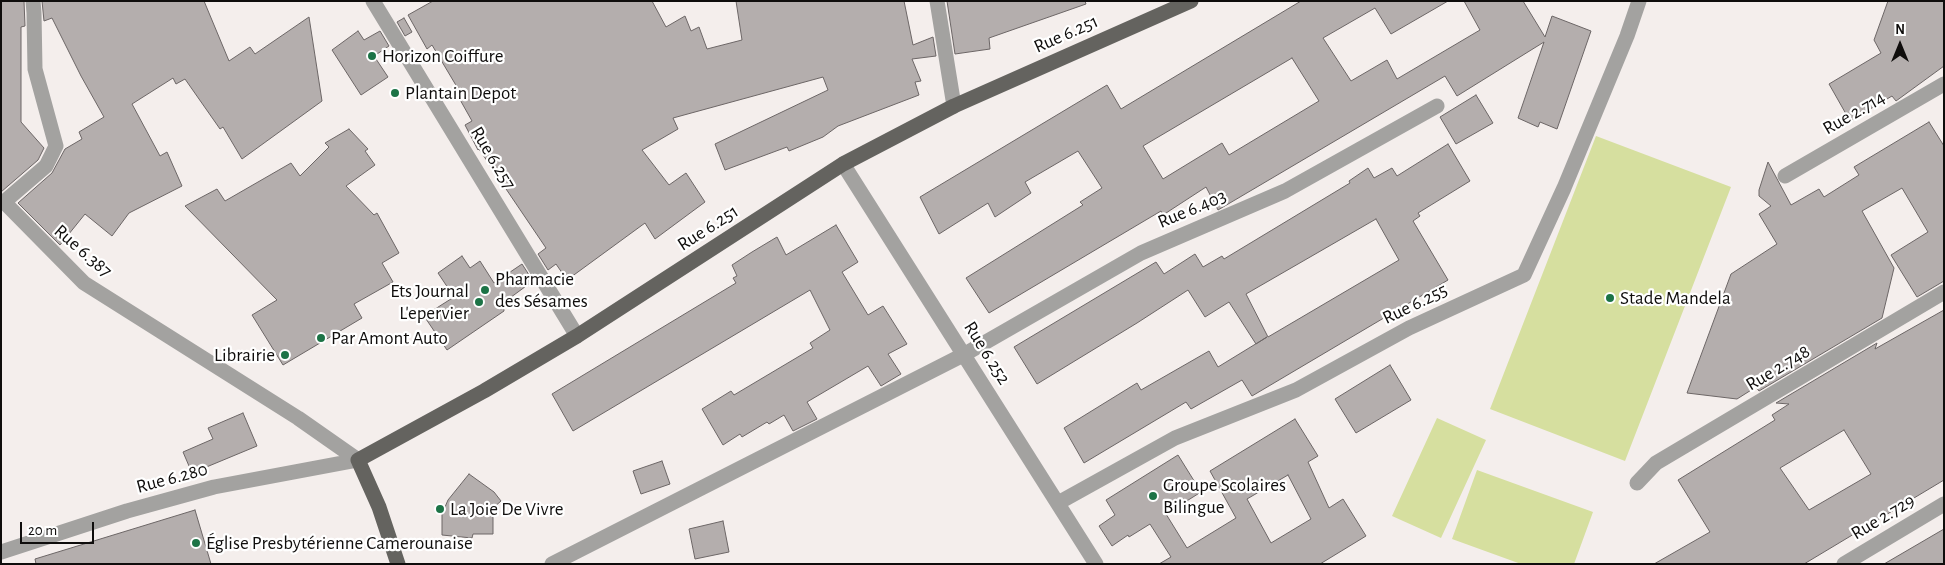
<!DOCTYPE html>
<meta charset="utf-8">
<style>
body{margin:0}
#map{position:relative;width:1945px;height:565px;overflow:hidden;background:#f4eeec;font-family:"Alegreya Sans",sans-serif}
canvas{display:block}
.frame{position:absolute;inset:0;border:2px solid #0f0d0c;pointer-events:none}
.north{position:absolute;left:1875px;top:20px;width:50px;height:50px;-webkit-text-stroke:4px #fff;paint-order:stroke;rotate:0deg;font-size:14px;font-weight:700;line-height:20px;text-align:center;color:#0f0d0c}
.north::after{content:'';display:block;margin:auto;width:18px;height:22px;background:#0f0d0c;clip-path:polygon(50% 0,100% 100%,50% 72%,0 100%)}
.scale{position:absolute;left:20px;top:522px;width:74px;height:22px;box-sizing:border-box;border:2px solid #0f0d0c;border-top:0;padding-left:6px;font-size:15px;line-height:18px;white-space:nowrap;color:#0f0d0c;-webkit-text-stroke:4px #fff;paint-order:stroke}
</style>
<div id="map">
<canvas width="1945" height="565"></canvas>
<div class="frame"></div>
<div class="north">N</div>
<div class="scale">20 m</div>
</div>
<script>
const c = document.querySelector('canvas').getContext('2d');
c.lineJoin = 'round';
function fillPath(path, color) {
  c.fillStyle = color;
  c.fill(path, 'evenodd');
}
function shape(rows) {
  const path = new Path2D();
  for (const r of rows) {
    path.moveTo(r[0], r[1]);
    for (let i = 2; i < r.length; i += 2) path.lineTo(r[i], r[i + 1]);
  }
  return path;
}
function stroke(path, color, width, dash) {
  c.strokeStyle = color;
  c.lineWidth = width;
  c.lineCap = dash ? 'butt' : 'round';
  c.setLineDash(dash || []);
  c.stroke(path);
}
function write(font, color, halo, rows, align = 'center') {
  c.font = font + ' "Alegreya Sans",sans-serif';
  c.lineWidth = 4.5;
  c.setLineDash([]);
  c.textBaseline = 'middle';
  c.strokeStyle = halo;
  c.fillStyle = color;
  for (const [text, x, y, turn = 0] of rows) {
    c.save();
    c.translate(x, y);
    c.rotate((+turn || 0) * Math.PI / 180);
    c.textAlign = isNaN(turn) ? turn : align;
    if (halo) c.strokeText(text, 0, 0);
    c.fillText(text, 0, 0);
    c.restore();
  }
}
fillPath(shape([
 [1596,136,1731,187,1625,461,1490,409],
 [1437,418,1486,440,1441,538,1392,516],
 [1477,470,1593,512,1574,564,1521,564,1452,539]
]), '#d6df9f');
const building = shape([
 [1,1,24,1,25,26,21,27,21,122,44,148,38,160,1,192,1,1],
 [42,1,204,1,229,61,250,47,255,54,309,17,322,101,242,159,223,127,220,129,185,79,176,84,173,78,132,104,160,156,167,152,182,186,129,213,112,236,85,214,60,245,18,203,52,173,65,149,82,139,79,132,104,117,81,76,52,18,44,21,42,1],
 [433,1,652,1,666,27,685,16,691,31,699,27,707,49,742,40,736,1,904,1,913,45,933,37,936,56,912,59,921,81,915,82,919,95,838,126,823,137,789,151,787,147,725,170,715,144,828,90,823,77,673,118,678,129,642,150,669,185,686,173,705,202,655,239,645,223,567,280,556,264,548,270,538,254,546,248,479,149,478,150,465,125,472,121,454,89,457,87,432,45,427,49,408,15,433,1],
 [947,1,1085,1,1086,4,989,38,990,49,955,54,947,1],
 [1301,1,1448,1,1391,34,1375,8,1323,38,1351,81,1387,60,1397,79,1480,30,1464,1,1523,1,1545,37,1552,16,1591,31,1557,129,1540,122,1538,127,1518,118,1544,42,1457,96,1445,76,1218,210,1206,187,1163,215,1161,211,989,313,966,278,1083,205,1080,202,1102,188,1078,151,1025,182,1031,193,995,217,988,203,939,234,920,197,1107,85,1121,109,1301,1],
 [1292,58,1319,101,1229,155,1222,143,1163,179,1143,146,1292,58],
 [1888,1,1944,1,1944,66,1896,101,1892,96,1850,121,1829,84,1881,53,1874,40,1888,1],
 [404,18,412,32,405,36,397,22,404,18],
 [358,31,364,40,380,31,389,46,374,56,388,77,361,95,332,50,358,31],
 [1476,95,1493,123,1456,144,1440,117,1476,95],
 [1929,122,1944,146,1944,281,1917,297,1891,255,1928,232,1902,188,1862,211,1894,268,1882,318,1759,391,1756,387,1737,399,1687,393,1731,274,1777,244,1759,214,1771,206,1759,196,1759,190,1768,162,1791,205,1819,189,1824,197,1859,175,1854,167,1929,122],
 [349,129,368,149,365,151,375,165,346,186,374,215,377,213,399,253,382,263,393,282,354,304,362,318,283,365,252,315,277,300,185,206,217,189,225,201,291,163,300,176,329,147,325,143,349,129],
 [1448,144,1470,181,1418,213,1420,216,1413,221,1448,280,1252,396,1242,380,1191,409,1186,402,1084,463,1064,428,1137,383,1141,390,1209,351,1218,367,1267,337,1256,344,1229,302,1205,317,1188,290,1137,323,1037,384,1014,347,1156,262,1164,274,1195,254,1203,267,1222,256,1224,259,1350,183,1349,181,1368,168,1374,178,1392,168,1397,176,1448,144],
 [1376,219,1399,260,1268,337,1246,294,1376,219],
 [836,225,858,262,842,272,868,315,883,306,907,344,888,354,901,374,881,386,868,366,807,402,817,419,793,431,784,415,769,424,767,422,742,437,740,434,723,445,702,409,731,391,734,395,813,348,810,343,830,330,810,290,573,431,552,394,736,283,733,278,737,276,732,265,752,252,777,237,786,255,836,225],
 [462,256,470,268,480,261,494,283,522,264,533,281,503,303,504,311,447,350,424,316,454,297,438,273,462,256],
 [1944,310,1944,480,1804,564,1654,564,1710,532,1678,480,1775,420,1772,415,1789,404,1776,403,1877,343,1875,349,1944,310],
 [1844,430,1871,474,1809,510,1780,468,1844,430],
 [1390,365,1411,400,1356,433,1335,399,1390,365],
 [243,413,257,446,192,473,183,452,213,439,208,428,243,413],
 [1295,419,1318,456,1308,462,1329,508,1343,499,1366,536,1320,564,1159,564,1171,557,1150,524,1129,537,1128,535,1112,546,1099,526,1115,515,1106,500,1178,455,1201,492,1166,514,1187,548,1236,518,1210,471,1295,419],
 [1288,475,1311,519,1271,543,1247,499,1288,475],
 [662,461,670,484,641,494,633,471,662,461],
 [469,474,494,492,501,501,493,508,493,534,473,534,472,538,442,535,442,514,448,500,469,474],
 [195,510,211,564,36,564,35,559,195,510],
 [723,521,729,552,695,559,689,529,723,521],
 [1944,529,1944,564,1884,564,1944,529]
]);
fillPath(building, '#b4aead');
stroke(building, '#6c6666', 1);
stroke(shape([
 [33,1,34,13,35,69,56,146,46,166,4,202,84,283,298,418,358,460],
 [373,1,577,336],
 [937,1,954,106],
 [843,164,1096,564],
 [1785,176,1944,84],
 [1637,483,1656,463,1944,292],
 [1058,503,1175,438,1296,390,1409,328,1524,275,1564,188,1627,36,1639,1],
 [1,552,127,511,214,487,358,460],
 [552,564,965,354,1141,253,1285,191,1437,106],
 [1844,564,1944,504]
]), '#a3a2a0', 15);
stroke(shape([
 [398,564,379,507,358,460,484,391,577,336,843,164,954,106,1191,1]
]), '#64635f', 15);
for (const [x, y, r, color] of [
 [372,56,5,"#1c7346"],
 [395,93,5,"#1c7346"],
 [485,290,5,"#1c7346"],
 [1610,298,5,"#1c7346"],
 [479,302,5,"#1c7346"],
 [321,338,5,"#1c7346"],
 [285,355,5,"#1c7346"],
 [1153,496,5,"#1c7346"],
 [440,509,5,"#1c7346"],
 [196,543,5,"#1c7346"]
]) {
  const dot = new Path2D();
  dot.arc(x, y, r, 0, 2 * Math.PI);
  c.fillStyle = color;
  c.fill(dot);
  stroke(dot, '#fff', 2);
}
write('19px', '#0f0d0c', '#fff', [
 ["Rue 6.251",1066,34,-24],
 ["Rue 2.714",1854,113,-30],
 ["Rue 6.257",493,158,59],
 ["Rue 6.403",1192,209,-23],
 ["Rue 6.251",708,228,-33],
 ["Rue 6.387",83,251,41],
 ["Rue 6.255",1415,304,-26],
 ["Rue 6.252",987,353,58],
 ["Rue 2.748",1778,368,-31],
 ["Rue 6.280",172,478,-15],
 ["Rue 2.729",1883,517,-31]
]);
write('19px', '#0f0d0c', '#fff', [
 ["Horizon Coiffure",382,56],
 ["Plantain Depot",405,93],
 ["Pharmacie",495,279],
 ["des Sésames",495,301],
 ["Ets Journal",469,291,"right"],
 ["L'epervier",469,313,"right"],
 ["Stade Mandela",1620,298],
 ["Par Amont Auto",331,338],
 ["Librairie",275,355,"right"],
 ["Groupe Scolaires",1163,485],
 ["Bilingue",1163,507],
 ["La Joie De Vivre",450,509],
 ["Église Presbytérienne Camerounaise",206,543]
], 'left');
</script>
